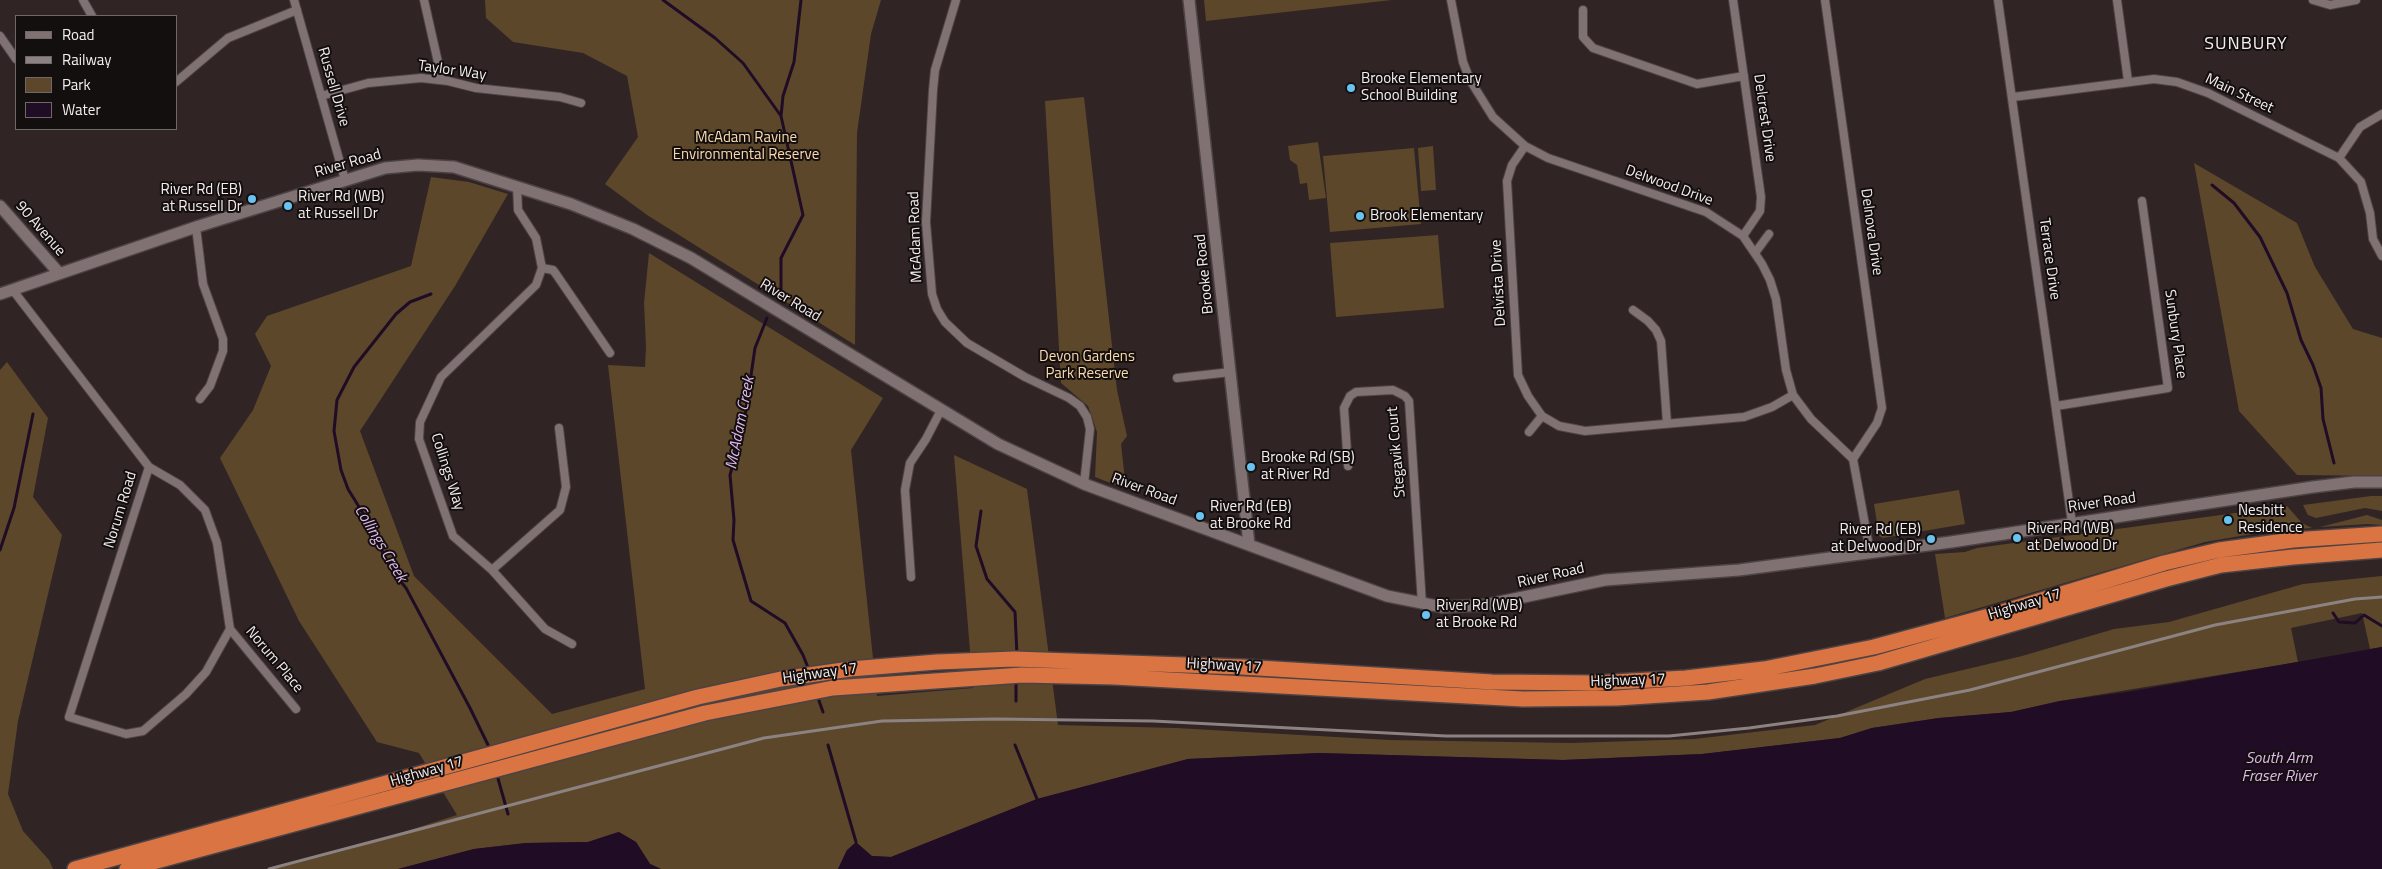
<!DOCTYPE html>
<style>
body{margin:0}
#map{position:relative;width:2382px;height:869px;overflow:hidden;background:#302425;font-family:"Titillium Web",sans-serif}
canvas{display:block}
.legend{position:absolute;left:15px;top:15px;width:162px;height:115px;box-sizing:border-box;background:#140f0f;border:1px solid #6e6868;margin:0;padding:6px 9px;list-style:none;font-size:15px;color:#f5eded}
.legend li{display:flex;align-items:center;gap:10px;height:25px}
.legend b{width:25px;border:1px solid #6e6868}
</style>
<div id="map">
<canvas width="2382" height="869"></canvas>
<ul class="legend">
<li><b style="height:6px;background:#807172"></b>Road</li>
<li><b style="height:6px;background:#8c8282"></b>Railway</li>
<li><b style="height:14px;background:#5c472b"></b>Park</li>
<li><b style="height:14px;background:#210c26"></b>Water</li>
</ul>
</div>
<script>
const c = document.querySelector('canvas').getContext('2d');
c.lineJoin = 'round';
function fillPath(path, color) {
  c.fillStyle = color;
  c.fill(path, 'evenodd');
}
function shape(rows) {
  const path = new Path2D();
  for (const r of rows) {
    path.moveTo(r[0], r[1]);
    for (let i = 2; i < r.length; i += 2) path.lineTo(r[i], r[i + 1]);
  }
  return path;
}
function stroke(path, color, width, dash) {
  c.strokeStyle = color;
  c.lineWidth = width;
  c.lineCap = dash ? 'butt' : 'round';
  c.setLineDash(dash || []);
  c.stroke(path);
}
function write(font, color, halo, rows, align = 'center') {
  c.font = font + ' "Titillium Web",sans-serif';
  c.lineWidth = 4;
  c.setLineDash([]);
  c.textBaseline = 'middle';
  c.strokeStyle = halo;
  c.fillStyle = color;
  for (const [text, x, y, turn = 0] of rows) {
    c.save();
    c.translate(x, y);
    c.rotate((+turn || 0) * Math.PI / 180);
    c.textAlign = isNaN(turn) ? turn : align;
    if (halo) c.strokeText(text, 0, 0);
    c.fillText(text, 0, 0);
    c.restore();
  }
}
fillPath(shape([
 [485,0,881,0,871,34,857,133,855,345,647,215,605,184,638,137,627,76,583,53,513,42,486,18],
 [1204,0,1392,0,1206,21],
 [1084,97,1117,390,1127,436,1121,444,1126,489,1095,477,1097,432,1088,406,1061,383,1045,101],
 [1318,142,1326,198,1309,200,1307,183,1300,184,1297,165,1290,160,1288,146],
 [1433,146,1436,190,1421,191,1418,148],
 [1414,148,1421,224,1330,232,1323,156],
 [2194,163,2297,223,2315,267,2353,329,2382,338,2382,476,2297,475,2239,411],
 [431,177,469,182,508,194,455,286,360,431,414,576,552,714,645,689,608,365,645,367,646,347,644,303,649,253,883,398,851,450,877,696,973,688,954,455,1027,489,1058,725,1176,728,1389,740,1571,743,1694,739,1815,725,1925,679,2022,656,2114,629,2169,622,2303,584,2382,576,2382,647,2370,649,2362,613,2291,628,2298,662,2060,701,2011,712,1939,718,1872,728,1840,738,1702,754,1563,760,1319,753,1188,759,1037,799,891,857,872,856,847,850,838,869,661,869,650,864,636,842,618,832,588,842,526,843,474,849,398,869,273,869,347,850,457,815,419,753,377,742,299,621,220,458,253,410,271,366,255,334,267,316,411,266],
 [1438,235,1444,308,1336,317,1330,243],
 [7,362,48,418,33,497,62,535,18,721,8,794,23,831,49,860,53,869,0,869,0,370],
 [1959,490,1965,524,1883,538,1879,536,1874,504],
 [2371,496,2382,496,2382,511,2365,508,2316,518,2308,515,2303,505],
 [2287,506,2302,523,2312,528,2270,531,2205,542,1945,618,1935,554,1965,552,1977,548],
 [2367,515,2382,520,2382,525,2368,524,2320,527]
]), '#5c472b');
fillPath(shape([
 [2382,647,2382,869,838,869,847,850,856,842,872,856,891,857,1037,799,1188,759,1319,753,1563,760,1702,754,1840,738,1872,728,1939,718,2011,712,2060,701,2127,692],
 [619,832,636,842,650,864,661,869,398,869,474,849,526,843,588,842]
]), '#210c26');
stroke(shape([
 [663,0,715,38,743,63,781,116],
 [2212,185,2234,203,2260,237,2287,293,2301,340,2313,365,2321,388,2323,419,2334,463],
 [431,294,410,302,396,314,354,367,337,400,334,431,341,470,348,489,364,515,392,571,406,588,470,708,490,749],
 [781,294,781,258,803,215,781,116,783,96,794,62,801,0],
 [767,318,755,348,744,423,730,475,734,520,733,540,751,601,785,623,803,655,809,670],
 [981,511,976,546,987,579,1015,612,1017,656],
 [0,550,14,508,33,414],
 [2333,613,2339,622,2355,623,2364,615,2382,626],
 [817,695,823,712],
 [1016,701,1016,679],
 [828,745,856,842],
 [1015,745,1037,799],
 [497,775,508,814]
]), '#210c26', 3);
const street = shape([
 [83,0,92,16],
 [294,0,345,180],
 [424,0,442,80],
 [956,0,935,70,933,90,926,222,932,294,937,309,945,322,967,343,1025,377,1069,398,1080,406,1087,417,1090,429,1084,484],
 [1451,0,1463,62,1470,80,1493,117,1525,146,1548,158,1706,212,1743,236,1762,264,1770,280,1776,299,1786,370,1793,395,1811,419,1853,459,1870,552],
 [1733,0,1761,197,1760,211,1743,236],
 [1825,0,1882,408,1877,423,1853,459],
 [1998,0,2072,523],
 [2117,0,2128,81],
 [2313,0,2330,5,2356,0],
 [1583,10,1583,37,1593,48,1697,84,1744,76],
 [0,36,16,59],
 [176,82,228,38,297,10],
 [321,96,368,83,421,78,448,81,476,88,560,97,581,103],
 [2013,97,2154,79,2177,82,2208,93,2339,158,2361,182,2370,213,2373,239,2382,256],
 [1525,146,1512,165,1507,181,1518,375,1528,396,1542,416,1559,426,1585,431,1744,417,1772,407,1793,395],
 [2339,158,2360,127,2382,114],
 [517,186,518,210,536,238,542,268,536,285,441,377,420,422,419,439,453,536,492,570,545,629,572,644],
 [196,227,203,284,223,339,223,351,210,386,200,399],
 [1755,253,1769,234],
 [542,268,553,270,556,274,610,353],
 [12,289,149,467,180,485,205,510,217,543,230,629,206,672,186,694,143,731,126,734,69,717,149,467],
 [1633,310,1648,321,1656,330,1661,341,1667,423],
 [1177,378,1231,372],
 [2056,406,2168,388,2142,201],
 [1529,432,1542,416],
 [1348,466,1344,408,1350,396,1356,392,1393,390,1405,396,1409,401,1422,604],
 [492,570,560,510,566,487,559,428],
 [911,577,905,490,910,463,926,439,941,410],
 [230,629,296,709]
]);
const secondary = shape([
 [1189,0,1249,544],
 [0,206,58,272],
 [0,294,196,227,385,168,418,165,454,167,571,204,633,229,691,258,998,444,1084,484,1387,596,1442,607,1485,605,1605,580,1739,570,1951,542,2313,487,2354,482,2382,482]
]);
const highway = shape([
 [75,869,698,697,781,679,850,669,937,662,1014,659,1242,667,1492,682,1595,683,1686,678,1764,669,1874,647,1989,616,2164,563,2219,550,2293,540,2382,534],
 [127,869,705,713,833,688,1022,675,1114,677,1523,699,1617,698,1708,692,1815,676,1878,663,2166,579,2221,565,2293,557,2382,550]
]);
stroke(street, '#4d4344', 10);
stroke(secondary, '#4d4344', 14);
stroke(highway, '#4d4344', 18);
stroke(street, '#807172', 8);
stroke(secondary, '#807172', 11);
stroke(highway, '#da7442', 15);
stroke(shape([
 [269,869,764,738,882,721,995,719,1153,721,1446,736,1669,736,1749,728,1837,716,1970,690,2215,625,2355,599,2382,597]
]), '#8c8282', 3);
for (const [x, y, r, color] of [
 [1351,88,5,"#69c3f1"],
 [252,199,5,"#69c3f1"],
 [288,206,5,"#69c3f1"],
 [1360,216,5,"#69c3f1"],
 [1251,467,5,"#69c3f1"],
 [1200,516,5,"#69c3f1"],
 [2228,520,5,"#69c3f1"],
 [2017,538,5,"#69c3f1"],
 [1931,539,5,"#69c3f1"],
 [1426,615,5,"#69c3f1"]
]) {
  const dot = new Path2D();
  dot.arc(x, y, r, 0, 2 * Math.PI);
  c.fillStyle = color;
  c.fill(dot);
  stroke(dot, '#140f0f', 2);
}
write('15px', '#f5eded', '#140f0f', [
 ["Taylor Way",452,71,8],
 ["Russell Drive",333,87,74],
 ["Main Street",2239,94,25],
 ["Delcrest Drive",1764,118,82],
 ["River Road",348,164,-16],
 ["Delwood Drive",1669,186,20],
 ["90 Avenue",40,229,49],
 ["Delnova Drive",1871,232,82],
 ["McAdam Road",916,237,-92],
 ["Terrace Drive",2049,259,82],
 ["Brooke Road",1205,274,-96],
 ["Delvista Drive",1499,283,-93],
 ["River Road",790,301,31],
 ["Sunbury Place",2175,334,82],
 ["Stegavik Court",1397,452,-95],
 ["Collings Way",447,472,72],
 ["River Road",1144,490,20],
 ["River Road",2102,503,-8],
 ["Norum Road",121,510,-73],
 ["River Road",1551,576,-13],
 ["Highway 17",2025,605,-17],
 ["Norum Place",274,660,50],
 ["Highway 17",1224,666,3],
 ["Highway 17",820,674,-8],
 ["Highway 17",1628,681,-2],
 ["Highway 17",427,772,-16]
]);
write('15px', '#f5eded', '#140f0f', [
 ["Brooke Elementary",1361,79],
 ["School Building",1361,96],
 ["River Rd (EB)",242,190,"right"],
 ["at Russell Dr",242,207,"right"],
 ["River Rd (WB)",298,197],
 ["at Russell Dr",298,214],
 ["Brook Elementary",1370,216],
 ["Brooke Rd (SB)",1261,458],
 ["at River Rd",1261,475],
 ["River Rd (EB)",1210,507],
 ["at Brooke Rd",1210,524],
 ["Nesbitt",2238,511],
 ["Residence",2238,528],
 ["River Rd (WB)",2027,529],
 ["at Delwood Dr",2027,546],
 ["River Rd (EB)",1921,530,"right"],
 ["at Delwood Dr",1921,547,"right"],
 ["River Rd (WB)",1436,606],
 ["at Brooke Rd",1436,623]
], 'left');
write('15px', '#fcd9ad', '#140f0f', [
 ["McAdam Ravine",746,138],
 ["Environmental Reserve",746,155],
 ["Devon Gardens",1087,357],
 ["Park Reserve",1087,374]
]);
write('italic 16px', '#e2b8ee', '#140f0f', [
 ["McAdam Creek",741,423,-79],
 ["Collings Creek",380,544,59],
 ["South Arm",2279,759],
 ["Fraser River",2279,777]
]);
c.letterSpacing = '1px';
write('18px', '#f5eded', '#140f0f', [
 ["SUNBURY",2246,45]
]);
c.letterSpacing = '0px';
</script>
